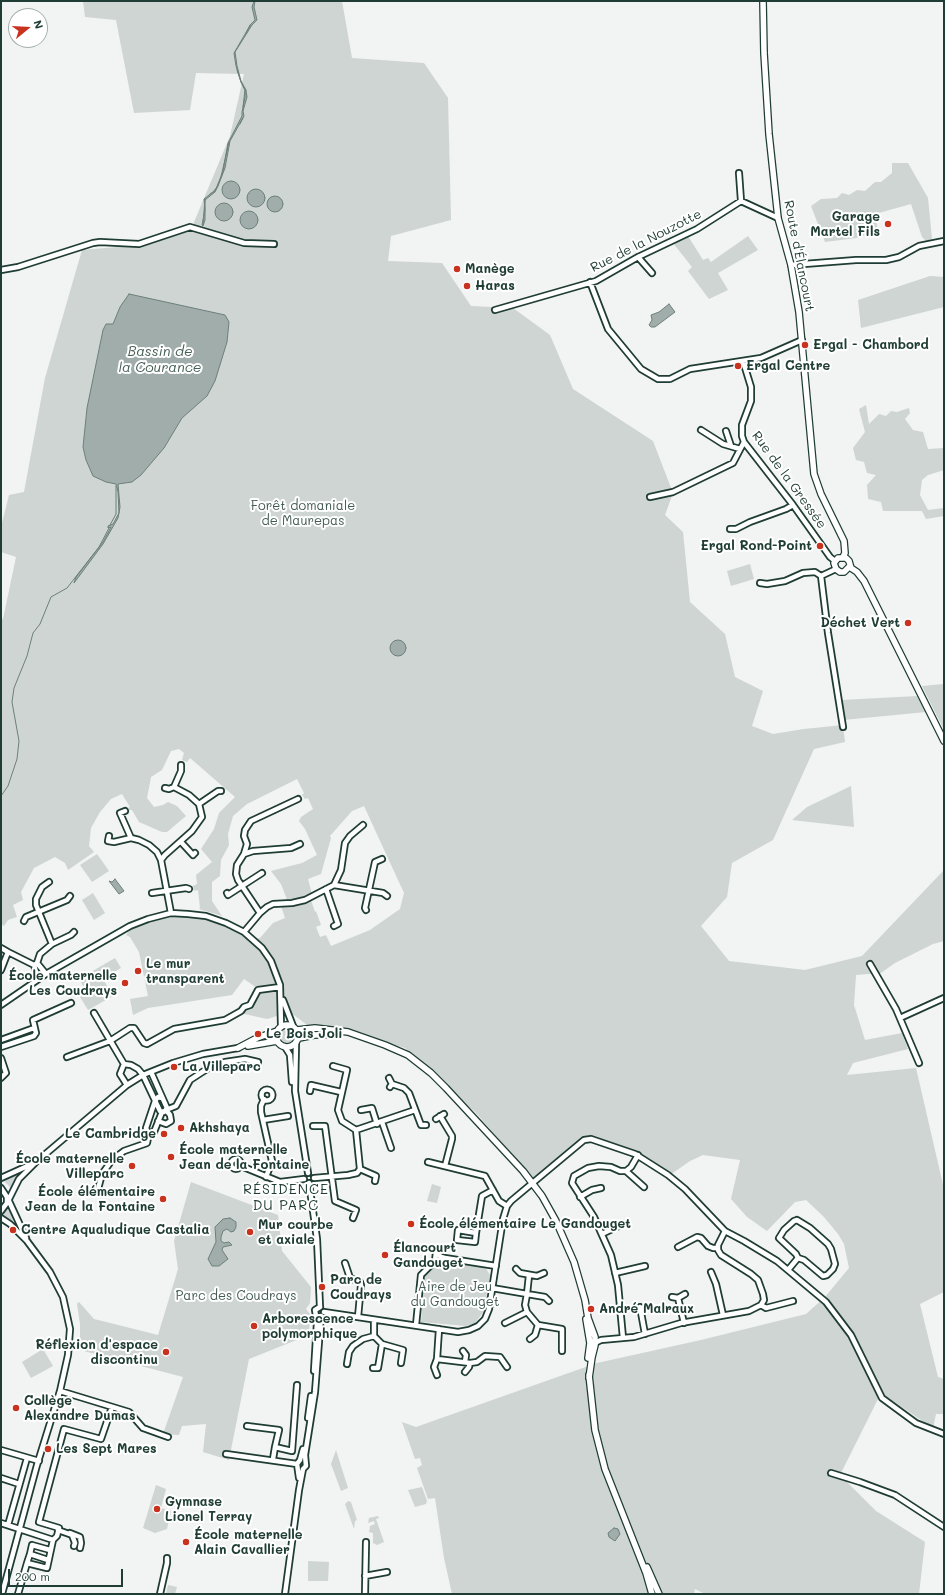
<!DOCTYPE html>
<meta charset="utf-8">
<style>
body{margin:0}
#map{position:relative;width:945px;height:1595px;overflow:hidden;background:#f2f3f3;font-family:Mali,sans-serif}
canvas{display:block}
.frame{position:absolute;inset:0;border:2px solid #1f3d34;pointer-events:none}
.north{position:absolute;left:8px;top:8px;width:40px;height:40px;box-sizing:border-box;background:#fff;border:1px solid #a5b1ae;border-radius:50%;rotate:72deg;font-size:11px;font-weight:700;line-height:16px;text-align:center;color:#1f3d34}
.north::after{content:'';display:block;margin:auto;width:14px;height:18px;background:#c8321e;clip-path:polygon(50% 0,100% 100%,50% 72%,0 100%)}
.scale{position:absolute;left:8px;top:1569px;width:115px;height:18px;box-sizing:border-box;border:2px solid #1f3d34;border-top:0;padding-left:5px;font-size:12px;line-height:14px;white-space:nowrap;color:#1f3d34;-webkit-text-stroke:3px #fff;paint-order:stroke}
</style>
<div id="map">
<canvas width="945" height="1595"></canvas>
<div class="frame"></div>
<div class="north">N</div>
<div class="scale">200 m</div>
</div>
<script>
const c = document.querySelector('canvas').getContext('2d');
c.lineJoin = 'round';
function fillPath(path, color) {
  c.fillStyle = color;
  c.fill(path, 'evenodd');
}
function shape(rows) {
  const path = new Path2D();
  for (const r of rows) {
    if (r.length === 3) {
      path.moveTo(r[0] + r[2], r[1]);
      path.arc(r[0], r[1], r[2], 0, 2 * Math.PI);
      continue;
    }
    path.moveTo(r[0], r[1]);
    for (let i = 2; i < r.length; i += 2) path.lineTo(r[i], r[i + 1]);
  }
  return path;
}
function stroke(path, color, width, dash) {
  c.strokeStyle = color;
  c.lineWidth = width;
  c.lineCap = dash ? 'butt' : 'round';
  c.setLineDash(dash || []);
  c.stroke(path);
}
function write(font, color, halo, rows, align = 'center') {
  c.font = font + ' Mali,sans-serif';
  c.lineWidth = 4;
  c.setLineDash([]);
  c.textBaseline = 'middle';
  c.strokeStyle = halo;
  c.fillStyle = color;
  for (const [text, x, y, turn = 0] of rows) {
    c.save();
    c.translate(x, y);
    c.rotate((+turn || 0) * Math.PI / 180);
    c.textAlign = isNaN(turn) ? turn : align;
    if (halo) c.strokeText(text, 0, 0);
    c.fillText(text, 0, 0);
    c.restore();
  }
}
fillPath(shape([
 [83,1,342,1,352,58,424,63,448,98,451,220,391,236,388,261,442,263,471,306,513,308,550,335,573,389,653,441,673,493,665,515,683,532,690,602,725,634,735,677,763,691,752,726,773,734,804,729,843,725,845,742,814,749,773,840,732,863,727,897,701,926,729,961,805,970,862,956,944,870,944,941,933,944,895,963,881,973,856,975,854,1005,865,1040,902,1033,908,1049,853,1063,847,1075,916,1068,944,1189,944,1292,920,1304,938,1377,944,1379,944,1414,936,1414,933,1428,881,1393,840,1475,876,1511,925,1542,919,1594,705,1594,695,1589,694,1594,452,1594,444,1558,435,1498,428,1499,417,1468,422,1465,420,1458,415,1459,402,1422,416,1427,597,1363,701,1340,806,1314,825,1297,849,1268,844,1244,838,1234,824,1217,806,1200,795,1202,767,1231,747,1217,731,1199,740,1160,703,1155,690,1161,670,1175,636,1157,584,1140,533,1178,475,1112,405,1048,335,1027,307,1025,290,1012,267,1019,240,1013,257,988,244,979,232,995,148,1008,133,1015,130,999,148,996,139,952,130,937,126,935,133,926,171,915,205,917,253,939,260,938,273,923,285,918,281,906,290,906,311,900,315,912,316,911,321,925,316,927,320,937,326,935,331,946,370,930,400,909,404,893,364,806,352,811,330,836,331,838,321,874,308,879,312,894,288,902,281,884,271,871,302,863,317,855,305,829,299,821,301,817,313,809,308,798,305,799,302,795,304,793,297,779,247,804,233,816,228,834,229,845,221,860,220,876,212,882,212,901,222,916,199,909,200,908,198,890,194,891,193,886,197,884,196,875,212,862,201,849,214,829,219,813,235,797,190,758,187,762,182,760,184,753,179,749,171,751,162,770,151,777,147,798,154,807,163,805,168,802,177,806,186,816,167,832,162,832,139,822,132,810,129,810,128,808,130,807,122,794,111,799,100,812,91,828,89,846,94,852,68,870,65,863,55,857,34,868,21,892,23,900,13,905,17,917,8,920,4,926,1,924,1,618,3,619,16,557,1,552,1,527,9,495,24,492,45,378,82,250,152,244,192,227,230,136,244,74,196,73,190,110,134,113,116,20,85,17],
 [892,163,908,163,928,198,932,239,926,241,922,237,911,204,875,214,878,231,856,238,825,242,811,206,821,199,837,198,842,193,849,195,857,190,865,191,875,182,881,182,892,173],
 [688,236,703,260,708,258,711,262,748,236,758,250,718,273,728,290,709,299,688,271,692,267,673,243],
 [930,276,944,277,944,307,861,328,858,300],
 [866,405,869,424,879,414,886,416,891,411,897,412,909,408,910,413,905,419,913,430,923,432,928,449,944,448,944,470,928,475,922,480,920,495,928,510,944,508,944,516,926,519,922,511,883,511,881,502,868,499,867,485,876,475,867,473,864,462,856,460,853,448,865,432,859,409],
 [750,564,754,579,731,586,727,571],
 [944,684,944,730,922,686],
 [918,696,926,712,843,720,841,700],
 [851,786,854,827,792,820,807,807],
 [97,854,109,871,92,882,80,865],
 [93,893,105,913,94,920,82,900],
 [115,958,121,968,103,979,113,996,88,1010,75,989,85,989,79,979],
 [287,1036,8],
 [29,1167,12,1189,2,1179],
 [191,1182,278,1215,282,1251,311,1287,310,1303,306,1309,310,1314,309,1335,249,1359,229,1460,203,1452,206,1424,182,1426,179,1435,163,1434,183,1377,80,1350,80,1324,77,1304,79,1302,94,1319,158,1335,178,1269,174,1241],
 [432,1184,441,1187,437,1203,427,1201],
 [9,1205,14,1219,11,1222,1,1215,1,1213],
 [446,1261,485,1267,490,1275,484,1311,475,1323,466,1326,421,1322,425,1275,434,1266],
 [43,1349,53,1366,31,1378,22,1362],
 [336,1450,348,1488,341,1491,331,1464],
 [156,1485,166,1489,161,1508,171,1511,167,1529,155,1533,143,1528],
 [422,1487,427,1501,426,1504,415,1507,408,1490],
 [348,1501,351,1502,357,1520,355,1521,354,1529,345,1504],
 [378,1516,379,1518,376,1519,384,1542,377,1545,373,1543,373,1533,369,1532,370,1526,375,1524,374,1521,368,1523,369,1518],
 [308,1561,329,1562,328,1581,308,1581],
 [168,1585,177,1587,175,1594,166,1594]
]), '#ced5d3');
const water = shape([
 [254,1,255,1,254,7,257,20,252,25,235,52,237,66,241,81,246,90,247,97,243,111,244,116,230,141,225,168,218,186,215,192,205,200,205,220,203,226,202,225,205,210,204,199,213,192,217,187,223,171,228,143,242,116,242,112,245,97,245,90,241,82,236,66,234,53,251,24,255,20,252,7,254,1],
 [231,190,9],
 [256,198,9],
 [275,204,8],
 [224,212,9],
 [249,220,9],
 [129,294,225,315,229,322,227,342,215,381,207,396,182,418,164,448,141,475,132,482,118,484,120,507,118,518,103,544,74,583,76,577,103,542,111,527,108,528,108,526,113,524,119,513,118,492,116,484,106,482,93,476,86,460,83,447,87,408,103,330,106,324,113,324,120,307,129,294],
 [669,304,675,312,655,327,651,327,649,325,652,320,651,315,659,312,669,304],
 [398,648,8],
 [115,879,124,891,119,894,109,881,112,882,115,879],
 [230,1218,236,1222,236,1227,234,1231,231,1232,227,1229,223,1231,221,1237,221,1241,224,1243,229,1242,232,1245,223,1247,222,1250,228,1259,219,1266,212,1266,208,1259,216,1242,215,1227,223,1219,230,1218],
 [614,1528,618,1529,620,1534,615,1541,609,1537,608,1533,614,1528]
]);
fillPath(water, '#a1adaa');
stroke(water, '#6d807b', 1);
stroke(shape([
 [246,33,250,25],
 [237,70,241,82,245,90,243,107],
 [240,124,243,118],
 [210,194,215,191,221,177,229,142],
 [203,224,205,199],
 [110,525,116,514,116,486],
 [1,796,8,786,17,759,19,741,12,702,14,688,27,656,33,633,40,624,51,597,67,588,99,547,109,528]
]), '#6d807b', 1);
const minor = shape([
 [739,173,741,201],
 [638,257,652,273],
 [791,265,856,260,886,260,899,257,919,246,944,241],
 [1,270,18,267,93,243,100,242,139,244,190,227,244,243,274,244],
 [590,282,608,329,641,369,658,379,670,379,690,369,761,358,802,340],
 [495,310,596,281,638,257,697,229,741,201,778,218],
 [743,361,751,387,751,401,742,425,742,436,744,442,793,505,830,557,835,561],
 [701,430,723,444,740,449],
 [726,431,731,446],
 [650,497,673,492,733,463,744,442],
 [730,529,736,529,750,522,786,509,793,505],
 [836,569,821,576,828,633,843,727],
 [760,583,767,584,785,581,803,573,815,572,821,576],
 [174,787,181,771,181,765],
 [199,804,218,791,221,791],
 [125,811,120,813,131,838],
 [109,836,108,841,114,842,131,838,139,840,149,845,157,852,161,860,171,913],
 [181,842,193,855,195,853],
 [244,854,253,851,291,848,300,844],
 [161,860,165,855,192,831,202,817,199,804,189,795,174,787,169,789,165,788],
 [334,885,383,893,387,896],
 [326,889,338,924,334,926],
 [152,893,186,888,189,889],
 [227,893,228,895,262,873],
 [366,910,365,908,375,862,382,859],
 [260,913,238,880,236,874,237,865,244,854,247,844,244,836,245,830,251,821,298,799],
 [24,921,26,917,67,900,70,896],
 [244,932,260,913,267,907,273,904,292,903,305,900,334,885,341,870,345,843,350,836,363,825],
 [52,944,71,935,74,932],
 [1,948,8,952],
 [37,963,46,974],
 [870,964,896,1009,919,1063],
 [34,965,37,963,40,954,52,944,36,905,36,899,42,887,49,882],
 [34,965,38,979],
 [1,970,8,952,34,965],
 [283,1000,293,1026],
 [1,1005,46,974,130,926,148,919,171,913,188,914,206,916,226,923,244,932,262,948,271,961,280,985,281,1026],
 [94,1013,124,1064],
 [900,1018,944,998],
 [1,1040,34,1028],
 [296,1044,295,1091,308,1173],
 [1,1047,34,1036,36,1033,33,1020,71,1003],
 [285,1047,290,1055,292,1082],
 [67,1057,110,1041,130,1028,134,1028,144,1043,147,1044,174,1029,225,1020,241,1011,244,1007,250,1005,258,990,280,987],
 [1,1058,6,1073,1,1078],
 [124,1064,131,1065,138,1069,143,1075,160,1111,164,1112,167,1108,151,1072],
 [124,1064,120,1074,127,1085],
 [333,1066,347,1070,338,1110,342,1121,356,1130],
 [389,1078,392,1084,390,1087],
 [392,1084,404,1088,409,1093,421,1125,426,1125],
 [267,1095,5.5],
 [310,1091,311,1085,341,1092],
 [264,1099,261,1106,261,1112,272,1161,266,1177],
 [361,1110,372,1108,377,1124],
 [162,1112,154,1132,148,1133,146,1128,155,1101,158,1097,162,1098],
 [440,1116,452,1136,452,1139,445,1166],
 [436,1119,444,1114],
 [263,1120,288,1116],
 [158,1121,166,1124,171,1121,170,1115,166,1110,176,1106,190,1080,210,1067,225,1062,245,1059,258,1062],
 [382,1122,391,1148],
 [313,1126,325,1126,335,1201,356,1210,353,1218],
 [236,1164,5],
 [428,1162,485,1176,499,1201,507,1206],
 [241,1166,280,1182,304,1179],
 [360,1169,376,1176,375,1181],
 [626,1171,644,1187],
 [1,1178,32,1164],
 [314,1178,348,1175,357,1173,360,1169,356,1130,415,1110],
 [309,1183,317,1239,320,1307],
 [1,1188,7,1197,7,1203,1,1211],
 [98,1189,102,1174,112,1160,124,1151,147,1143,149,1133],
 [580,1197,592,1190,601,1188],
 [8,1199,26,1238],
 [7,1203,19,1179,36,1162,127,1085,143,1075,173,1063,203,1054,238,1048],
 [1,1218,10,1224,27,1241,50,1272,63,1297,70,1329,68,1355,60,1391,37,1465,2,1594],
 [797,1220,810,1228,828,1244,831,1249,835,1264,833,1269,827,1275,823,1276,804,1260,798,1258,796,1254,779,1238,784,1230,794,1221,797,1220],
 [476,1233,458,1230,457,1240,475,1242,476,1233,482,1196,493,1190],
 [602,1234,623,1224],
 [678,1247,697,1237,701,1238,708,1246,713,1248,718,1248],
 [435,1261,436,1252,441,1257,445,1258],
 [345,1263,350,1278,360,1282,361,1285,358,1317],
 [516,1269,520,1273,537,1276,544,1273],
 [788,1270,798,1258],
 [711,1272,716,1284,723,1315],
 [615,1273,645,1266],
 [529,1275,527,1294,545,1297,549,1301],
 [492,1288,527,1294,525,1305,527,1312,538,1325,562,1329,562,1351],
 [672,1297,678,1298,684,1323],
 [678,1298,685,1294],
 [761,1305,766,1308,793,1301],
 [640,1307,645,1334],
 [324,1312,458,1332,469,1330,478,1326,485,1319,489,1309,503,1219,507,1206,511,1201,584,1140,591,1139,635,1154,668,1175,685,1189,725,1231,744,1241,777,1261,826,1302,851,1335,882,1398,916,1423,944,1434],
 [374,1320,374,1336,382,1344,403,1350,401,1363],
 [505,1323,527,1312],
 [416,1325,421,1275,435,1261,445,1258,496,1266],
 [439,1329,437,1359,470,1363,477,1362,485,1356,500,1357,507,1367],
 [623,1338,618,1285,611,1255,594,1217,572,1183,574,1176,588,1168,599,1166,611,1167,620,1171,626,1171,631,1167,638,1155],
 [530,1339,535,1335,538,1325],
 [595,1343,601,1340,634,1337,681,1323,749,1311,761,1305,764,1300,763,1294,758,1280,751,1274,721,1255,718,1250,718,1245,725,1231],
 [463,1351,466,1355,465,1362],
 [437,1359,434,1367,437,1375],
 [347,1364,349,1352,353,1346,363,1339,374,1336],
 [373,1368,378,1368,382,1344],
 [314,1371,317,1322,315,1310,320,1307],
 [465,1372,469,1367,470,1363],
 [60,1391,129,1412,143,1428,168,1437],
 [308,1418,311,1396],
 [247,1426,279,1430,275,1447,292,1451,297,1385],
 [1,1450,39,1461],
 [226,1454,297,1464],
 [273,1459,275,1447],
 [831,1473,860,1482,895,1495,944,1527],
 [1,1478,19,1484],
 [299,1478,297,1464,300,1460,303,1449],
 [1,1523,53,1540],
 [8,1525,27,1458],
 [58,1530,72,1535,75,1543,74,1546],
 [70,1533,80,1537,81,1543,80,1548],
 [30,1554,27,1563,47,1568,53,1540,57,1536,59,1528,39,1522,64,1429,101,1439,112,1407],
 [48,1560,30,1554,32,1545,50,1550],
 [365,1576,387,1572],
 [18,1594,27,1563],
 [160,1594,167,1563,167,1558],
 [285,1594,299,1490,303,1469,306,1466,305,1455,315,1392,321,1316],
 [365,1594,366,1542]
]);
const tertiary = shape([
 [763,1,764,53,769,134,778,218,791,265,799,312,814,474,821,494,844,541,845,553,843,557],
 [850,566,844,572,840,572,836,569,834,563,838,558,846,558,849,561,851,568,857,572,864,581,944,741],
 [287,1036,11],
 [297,1030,315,1028,348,1032,385,1045,408,1055,431,1073,446,1088,523,1171,542,1196,556,1221,574,1262,585,1300,588,1318,595,1337,595,1345,592,1357,589,1378],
 [299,1038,314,1035,339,1034],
 [248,1046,277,1041],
 [238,1048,257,1038,277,1031],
 [586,1319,590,1343,588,1358],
 [589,1375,595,1430,605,1469,646,1573,652,1594],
 [647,1567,659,1594]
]);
stroke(minor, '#1f3d34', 8);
stroke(tertiary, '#1f3d34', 8);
stroke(minor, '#fff', 4.5);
stroke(tertiary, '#fff', 5.5);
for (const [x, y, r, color] of [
 [888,224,4,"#c8321e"],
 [457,269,4,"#c8321e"],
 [467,286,4,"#c8321e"],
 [805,345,4,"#c8321e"],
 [738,366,4,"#c8321e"],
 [820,546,4,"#c8321e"],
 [908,623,4,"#c8321e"],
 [138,971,4,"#c8321e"],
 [125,983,4,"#c8321e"],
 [258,1034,4,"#c8321e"],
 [174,1067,4,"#c8321e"],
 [181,1128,4,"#c8321e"],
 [164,1134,4,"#c8321e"],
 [171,1157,4,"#c8321e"],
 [132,1166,4,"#c8321e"],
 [163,1199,4,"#c8321e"],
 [411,1224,4,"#c8321e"],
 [13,1230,4,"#c8321e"],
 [250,1232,4,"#c8321e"],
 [385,1255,4,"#c8321e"],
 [322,1287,4,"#c8321e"],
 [591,1309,4,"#c8321e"],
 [254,1326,4,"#c8321e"],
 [166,1352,4,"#c8321e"],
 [16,1408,4,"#c8321e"],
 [48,1449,4,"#c8321e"],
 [157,1509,4,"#c8321e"],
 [186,1542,4,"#c8321e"]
]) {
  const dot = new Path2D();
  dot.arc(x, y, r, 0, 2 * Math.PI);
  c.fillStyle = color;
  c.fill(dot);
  stroke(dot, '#fff', 1.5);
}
write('bold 13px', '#1f3d34', '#fff', [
 ["Garage",880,217,"right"],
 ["Martel Fils",880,232,"right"],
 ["Manège",465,269],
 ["Haras",475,286],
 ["Ergal - Chambord",813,345],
 ["Ergal Centre",746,366],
 ["Ergal Rond-Point",812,546,"right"],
 ["Déchet Vert",900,623,"right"],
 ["Le mur",146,964],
 ["transparent",146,979],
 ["École maternelle",117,976,"right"],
 ["Les Coudrays",117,991,"right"],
 ["Le Bois Joli",266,1034],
 ["La Villeparc",182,1067],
 ["Akhshaya",189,1128],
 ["Le Cambridge",156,1134,"right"],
 ["École maternelle",179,1150],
 ["Jean de la Fontaine",179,1165],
 ["École maternelle",124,1159,"right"],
 ["Villeparc",124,1174,"right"],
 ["École élémentaire",155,1192,"right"],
 ["Jean de la Fontaine",155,1207,"right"],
 ["École élémentaire Le Gandouget",419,1224],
 ["Mur courbe",258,1225],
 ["et axiale",258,1240],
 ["Centre Aqualudique Castalia",21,1230],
 ["Élancourt",393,1248],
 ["Gandouget",393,1263],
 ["Parc de",330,1280],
 ["Coudrays",330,1295],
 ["André Malraux",599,1309],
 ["Arborescence",262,1319],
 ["polymorphique",262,1334],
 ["Réflexion d'espace",158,1345,"right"],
 ["discontinu",158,1360,"right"],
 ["Collège",24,1401],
 ["Alexandre Dumas",24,1416],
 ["Les Sept Mares",56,1449],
 ["Gymnase",165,1502],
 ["Lionel Terray",165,1517],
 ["École maternelle",194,1535],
 ["Alain Cavallier",194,1550]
], 'left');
write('13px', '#1f3d34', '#fff', [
 ["Rue de la Nouzotte",646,241,-27],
 ["Route d'Élancourt",799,256,79],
 ["Rue de la Gressée",789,480,54]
]);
write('13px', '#425b54', '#fff', [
 ["Forêt domaniale",303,506],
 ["de Maurepas",303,521],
 ["Aire de Jeu",455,1287],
 ["du Gandouget",455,1302],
 ["Parc des Coudrays",236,1296]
]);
write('italic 14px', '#465f57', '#fff', [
 ["Bassin de",160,352],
 ["la Courance",160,368]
]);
c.letterSpacing = '1px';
write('14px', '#1f3d34', '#fff', [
 ["RÉSIDENCE",286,1190],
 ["DU PARC",286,1206]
]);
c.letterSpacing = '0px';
</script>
